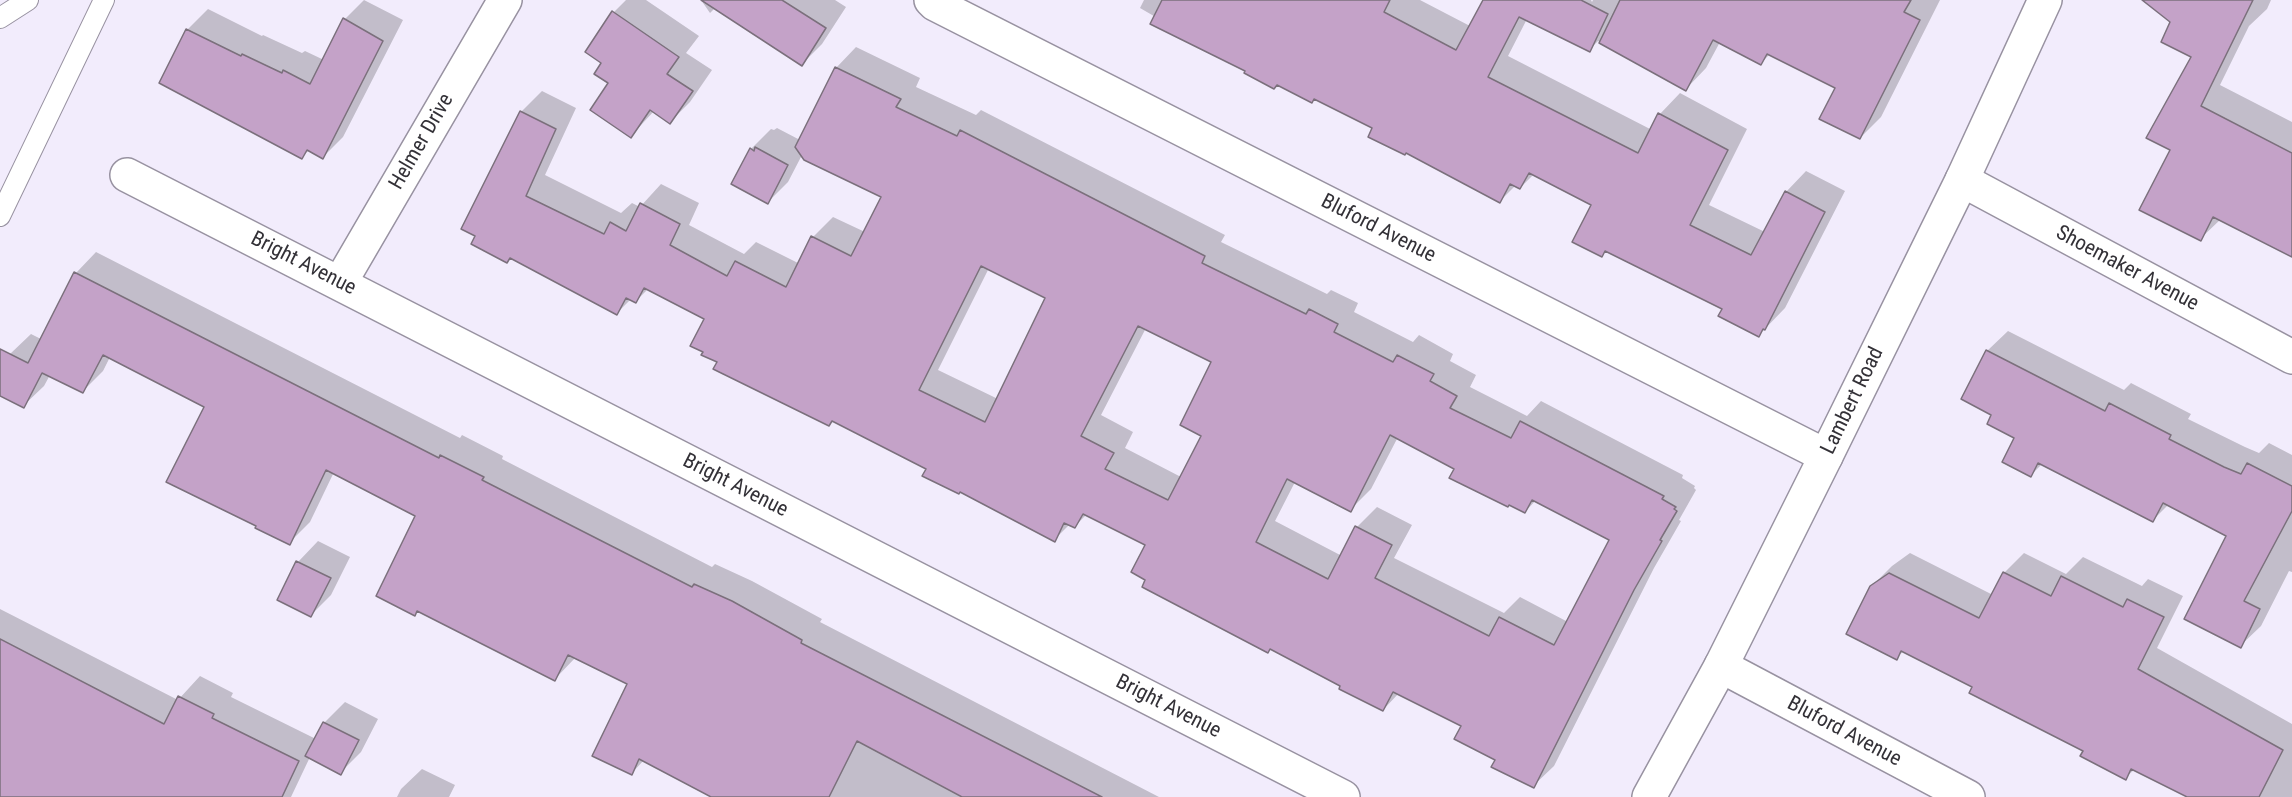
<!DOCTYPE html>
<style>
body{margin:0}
canvas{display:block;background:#f2ecfc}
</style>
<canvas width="2292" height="797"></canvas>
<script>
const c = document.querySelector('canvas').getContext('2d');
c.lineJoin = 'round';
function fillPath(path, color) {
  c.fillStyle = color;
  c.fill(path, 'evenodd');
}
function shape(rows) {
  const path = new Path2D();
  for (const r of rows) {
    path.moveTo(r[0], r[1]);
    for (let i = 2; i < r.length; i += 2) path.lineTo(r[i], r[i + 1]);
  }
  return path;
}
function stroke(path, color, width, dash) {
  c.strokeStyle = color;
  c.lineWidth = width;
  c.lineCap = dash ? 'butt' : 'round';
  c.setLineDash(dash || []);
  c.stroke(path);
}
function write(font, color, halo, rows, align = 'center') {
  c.font = font + ' "Roboto Condensed",sans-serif';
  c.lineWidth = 4.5;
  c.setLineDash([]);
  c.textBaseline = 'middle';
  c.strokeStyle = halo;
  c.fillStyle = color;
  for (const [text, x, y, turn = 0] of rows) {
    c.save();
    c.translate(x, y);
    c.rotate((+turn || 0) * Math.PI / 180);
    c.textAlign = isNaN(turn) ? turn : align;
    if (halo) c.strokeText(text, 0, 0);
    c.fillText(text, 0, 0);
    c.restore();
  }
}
fillPath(shape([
 [364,0,403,20,343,137,323,157,309,150,302,157,161,82,187,30,208,9,262,36,263,35,302,53,305,51,324,60,345,19],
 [626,0,646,0,699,36,686,53,712,70,690,102,670,122,654,111,631,136,603,63,614,12],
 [701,0,835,0,846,7,822,44,802,64,719,4,710,13],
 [1144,0,1420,0,1470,26,1485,0,1591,0,1592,2,1593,0,1940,0,1881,117,1860,138,1837,87,1770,54,1761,63,1720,42,1706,68,1686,89,1598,41,1589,50,1527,19,1508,56,1652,130,1660,114,1680,93,1747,129,1709,205,1765,232,1786,192,1806,171,1845,191,1785,308,1759,335,1724,308,1607,250,1602,255,1593,205,1534,174,1520,188,1516,185,1500,201,1374,128,1315,98,1247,70,1140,8],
 [2180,0,2271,0,2267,9,2249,26,2220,85,2292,122,2292,255,2221,219,2200,239,2172,149,2193,57],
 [856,47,920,78,916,87,976,115,981,110,1225,235,1221,242,1327,294,1331,290,1358,303,1354,312,1413,342,1419,335,1453,354,1450,361,1476,375,1470,387,1527,416,1541,401,1683,475,1682,478,1695,486,1694,488,1696,490,1679,520,1681,521,1654,568,1554,766,1533,786,1497,759,1463,726,1399,693,1383,710,1147,579,1147,545,1087,514,1075,526,1070,524,1054,540,928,468,833,420,829,424,719,361,706,318,648,289,636,301,631,299,617,313,463,228,522,111,542,91,576,108,545,175,621,213,632,203,640,207,661,184,699,203,689,225,744,254,756,242,800,264,813,237,833,217,865,232,883,196,802,155,788,182,768,202,751,149,771,129,774,130,777,128,800,140,836,68],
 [989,268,1047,298,998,399,938,370],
 [1146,328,1213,362,1203,435,1181,477,1125,448,1133,432,1101,415],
 [1398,437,1456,469,1525,512,1536,500,1611,539,1568,622,1520,597,1504,613,1394,558,1412,525,1377,507,1357,527,1342,556,1275,521,1295,482,1350,510,1371,489],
 [96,252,460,438,462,435,503,456,502,459,712,567,715,564,752,581,822,619,820,622,1159,797,715,797,644,760,631,774,629,684,575,658,555,679,419,610,415,614,417,515,334,472,310,522,289,543,206,406,110,357,103,371,83,391,50,375,44,386,23,406,0,394,0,374,10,354,31,334,41,339,76,273],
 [2008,331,2124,390,2131,383,2191,414,2188,419,2245,447,2259,453,2269,443,2292,455,2292,572,2289,571,2261,626,2240,646,2228,536,2169,504,2153,520,2042,464,2031,475,2016,437,1993,414,1987,351],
 [318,541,350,557,331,595,311,615,298,562],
 [1910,553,1993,595,2004,573,2024,553,2066,574,2083,557,2142,586,2148,579,2183,596,2157,648,2292,724,2292,797,2190,797,2135,769,2125,778,2085,750,1974,687,1904,651,1896,658,1871,587,1892,566],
 [0,609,178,700,200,676,233,693,231,697,316,739,324,723,345,702,378,719,361,752,340,773,310,757,291,797,0,797],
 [422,769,455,785,449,797,397,797,401,789]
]), '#0003');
const building = shape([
 [701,0,782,0,826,28,802,66,701,0],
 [1162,0,1390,0,1384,12,1456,50,1483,0,1581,0,1608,14,1590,52,1519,17,1488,77,1638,153,1658,113,1728,150,1690,225,1751,255,1785,191,1825,212,1765,330,1763,329,1759,337,1718,316,1722,309,1605,251,1602,257,1572,242,1591,205,1529,173,1520,189,1510,184,1500,203,1406,153,1405,155,1368,137,1372,128,1314,99,1312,103,1277,85,1274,89,1244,73,1245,71,1150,24,1162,0],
 [1620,0,1911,0,1904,12,1920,20,1860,139,1819,119,1835,88,1767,54,1761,65,1713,40,1686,91,1599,43,1620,0],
 [2142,0,2253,0,2201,106,2292,153,2292,257,2213,217,2201,241,2139,210,2170,150,2146,138,2191,57,2161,42,2170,22,2142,0],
 [612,11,679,57,667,74,693,91,670,124,650,110,631,138,590,110,608,83,594,74,601,63,585,52,612,11],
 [343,18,383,41,323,159,307,150,302,159,159,83,186,29,241,56,242,54,282,73,283,70,310,84,343,18],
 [835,67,901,99,896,107,957,136,960,130,1205,256,1202,263,1306,314,1309,309,1338,324,1334,332,1393,362,1397,355,1434,374,1430,381,1457,396,1450,408,1511,438,1520,421,1664,496,1662,499,1676,507,1674,509,1677,511,1660,540,1662,541,1634,590,1534,788,1491,767,1495,760,1454,739,1461,726,1393,692,1383,711,1339,689,1340,686,1270,649,1268,653,1142,587,1145,580,1131,572,1145,545,1083,514,1075,528,1064,523,1055,542,960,492,959,494,922,476,926,469,832,421,829,426,713,369,717,362,701,355,703,352,690,346,704,319,644,288,636,303,626,298,617,315,510,258,507,263,471,244,475,236,461,229,520,111,556,129,526,196,604,234,610,222,626,231,640,203,680,224,670,245,727,276,735,261,786,287,811,236,851,256,881,197,804,160,795,147,835,67],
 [981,266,1045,298,985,422,919,390,981,266],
 [1138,326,1211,362,1180,425,1201,436,1168,500,1105,469,1114,453,1081,436,1138,326],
 [1390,435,1454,469,1449,478,1508,507,1509,505,1525,513,1532,500,1609,540,1554,645,1499,617,1489,636,1375,578,1392,545,1355,526,1328,579,1256,542,1287,479,1351,512,1390,435],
 [755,147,788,165,768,204,731,184,750,148,754,151,755,147],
 [74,272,439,458,440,455,484,477,482,480,692,587,694,584,732,601,802,640,801,643,1102,797,962,797,857,741,829,797,711,797,639,759,632,775,592,756,627,684,568,655,555,681,417,611,415,616,376,596,415,516,326,470,290,545,255,528,256,526,166,482,204,407,103,355,83,393,42,373,24,408,0,396,0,349,28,363,74,272],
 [1986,350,2105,411,2109,403,2171,435,2169,439,2224,467,2241,474,2247,463,2292,486,2292,511,2244,601,2260,609,2241,648,2184,619,2226,536,2163,503,2153,522,2038,463,2031,477,2002,462,2014,438,1987,424,1991,415,1961,399,1986,350],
 [296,561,331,578,311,617,277,600,296,561],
 [2003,572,2051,596,2061,576,2123,607,2127,599,2164,617,2138,669,2283,750,2259,797,2187,797,2131,769,2126,780,2080,756,2083,751,1969,693,1972,687,1901,651,1897,660,1846,634,1870,586,1889,573,1979,618,2003,572],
 [0,639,164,724,178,696,214,714,212,718,299,761,282,797,0,797,0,639],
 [323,722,359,740,341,775,305,756,323,722]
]);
fillPath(building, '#c4a2c8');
stroke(building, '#7b707c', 1.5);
const lane = shape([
 [0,18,28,0],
 [0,216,104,0]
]);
const street = shape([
 [931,0,935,4,1826,456],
 [127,175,1343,797],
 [1962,180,2292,357],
 [340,283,505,0],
 [1721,666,1968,797]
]);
const secondary = shape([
 [1649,797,1721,666,1826,456,1962,180,2045,0]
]);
stroke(lane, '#9892a1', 22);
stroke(street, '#9892a1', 36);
stroke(secondary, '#9892a1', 36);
stroke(lane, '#fff', 20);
stroke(street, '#fff', 33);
stroke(secondary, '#fff', 33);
write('21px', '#333137', '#fff', [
 ["Helmer Drive",422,142,-60],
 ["Bluford Avenue",1378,229,27],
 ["Bright Avenue",303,264,27],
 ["Shoemaker Avenue",2127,269,28],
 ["Lambert Road",1853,401,-64],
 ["Bright Avenue",735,486,27],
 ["Bright Avenue",1168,707,27],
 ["Bluford Avenue",1844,732,28]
]);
</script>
